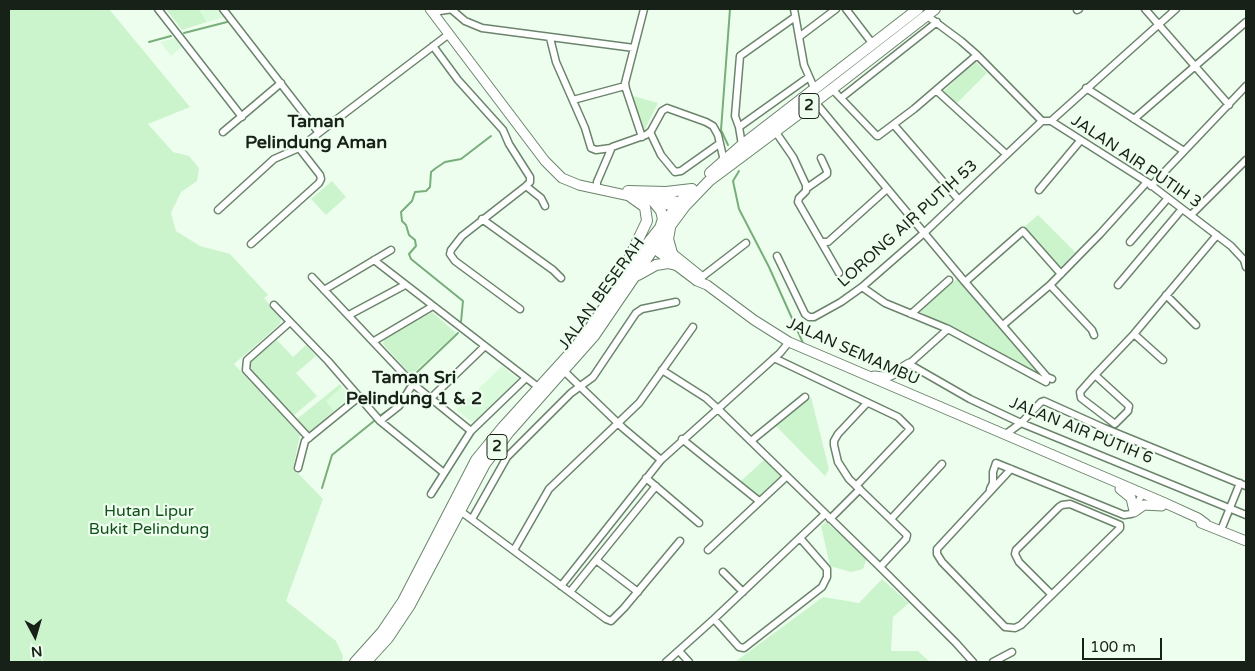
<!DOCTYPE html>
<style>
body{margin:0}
#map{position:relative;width:1255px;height:671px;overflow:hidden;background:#eefeee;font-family:"Varela Round",sans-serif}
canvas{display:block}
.frame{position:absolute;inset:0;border:10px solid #182118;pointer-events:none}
.north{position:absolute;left:10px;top:611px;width:50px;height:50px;-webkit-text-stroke:4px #eefeee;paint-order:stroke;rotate:174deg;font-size:14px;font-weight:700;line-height:20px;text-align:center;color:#182118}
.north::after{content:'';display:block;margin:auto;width:18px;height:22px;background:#182118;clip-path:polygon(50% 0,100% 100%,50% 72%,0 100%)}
.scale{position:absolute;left:1082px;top:638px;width:80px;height:22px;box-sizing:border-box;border:2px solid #182118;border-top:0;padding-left:6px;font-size:15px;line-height:18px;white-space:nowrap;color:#182118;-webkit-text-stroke:4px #eefeee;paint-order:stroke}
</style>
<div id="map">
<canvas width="1255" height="671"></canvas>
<div class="frame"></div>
<div class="north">N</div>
<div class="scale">100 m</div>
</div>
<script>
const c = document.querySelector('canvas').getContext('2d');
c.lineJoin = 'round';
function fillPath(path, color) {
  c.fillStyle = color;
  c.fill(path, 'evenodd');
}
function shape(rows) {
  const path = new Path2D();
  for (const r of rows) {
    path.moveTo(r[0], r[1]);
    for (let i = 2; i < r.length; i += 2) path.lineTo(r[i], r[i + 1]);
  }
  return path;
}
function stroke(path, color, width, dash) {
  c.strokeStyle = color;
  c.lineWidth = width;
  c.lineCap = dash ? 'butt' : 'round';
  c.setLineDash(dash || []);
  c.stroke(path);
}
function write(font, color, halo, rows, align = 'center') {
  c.font = font + ' "Varela Round",sans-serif';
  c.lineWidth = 4.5;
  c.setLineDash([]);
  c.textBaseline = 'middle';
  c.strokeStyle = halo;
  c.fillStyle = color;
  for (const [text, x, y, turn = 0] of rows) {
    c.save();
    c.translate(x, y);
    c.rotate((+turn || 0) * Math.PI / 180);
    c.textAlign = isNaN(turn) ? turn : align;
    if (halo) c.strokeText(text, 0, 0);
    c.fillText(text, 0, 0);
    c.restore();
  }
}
fillPath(shape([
 [202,9,217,9,224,17,207,22,200,11],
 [176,38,182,47,171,56,160,42],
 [502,366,518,379,473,423,456,410],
 [342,387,351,397,334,411,326,401]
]), '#dafbdb');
fillPath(shape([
 [9,9,109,9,190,107,148,124,173,152,189,156,199,168,197,181,181,192,171,213,176,231,200,246,230,254,268,295,264,298,281,318,280,324,234,364,300,435,293,468,323,499,286,601,336,641,343,656,342,662,9,662],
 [166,9,202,9,200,11,207,22,182,30],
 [975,61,987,73,956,104,944,91],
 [633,96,658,103,643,133],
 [332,181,346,197,326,215,311,199],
 [1038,215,1075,252,1059,269,1024,227],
 [957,279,1049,380,1049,382,919,311],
 [432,312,456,333,411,375,383,344,384,340],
 [277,340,293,357,306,345,316,356,296,373,317,396,293,416,251,372,249,366,250,362],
 [340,384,342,387,326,401,334,411,309,432,297,419],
 [811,397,829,469,825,476,776,426],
 [765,459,783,477,759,499,741,481],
 [826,522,867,558,863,569,851,572,830,566,821,526],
 [882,579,909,603,893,617,891,651,918,651,930,662,735,662,823,597,859,603]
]), '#cbf4cc');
stroke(shape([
 [184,33,227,22],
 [149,42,171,36],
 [728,145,721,130,730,9],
 [739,171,733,181,739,209,769,267,803,343],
 [461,322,463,301,411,259,409,254,416,246,415,240,409,235,406,225,402,221,401,212,412,201,415,192,426,191,430,187,431,172,436,168,445,162,461,159,491,136],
 [413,376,458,333],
 [381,415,398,403,408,385],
 [322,488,332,455,374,421]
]), '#77ae79', 2);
const minor = shape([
 [158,9,242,117],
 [223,9,319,133],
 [451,9,465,21,482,28,634,48],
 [794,9,804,65,815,90],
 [846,9,872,43],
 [1145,9,1229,105],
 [1077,10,1079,9],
 [433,12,453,9],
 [926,15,961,41,977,55,1042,121],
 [799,37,836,9],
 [550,38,556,62,585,128,591,148,596,150,611,148],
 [433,46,458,80,503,130,509,144,530,177,530,182,526,186,462,236,451,250,450,254,455,261,520,309],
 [1086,88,1184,151],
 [832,89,877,136,878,136,914,109,977,55],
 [936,90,1006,154],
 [841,98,937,22],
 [573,100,625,86],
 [815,102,965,282,1047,377,1052,379],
 [1134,119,1246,22],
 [1051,121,1147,182,1231,246,1244,260,1246,267],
 [1051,121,1176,9],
 [894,125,959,200],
 [739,127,809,77],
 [775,131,793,157,806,185,806,191,799,198,798,202,839,273],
 [223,132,281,83],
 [650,132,661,155,675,172,681,171,719,144],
 [642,137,626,89,625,83,644,9],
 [742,145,739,127,735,116,740,56,795,17],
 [526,186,541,198,545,206],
 [1151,186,1246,86],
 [807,188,827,174,827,171,821,158],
 [597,189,597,182,612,147,646,135,651,131,662,111,667,108,706,122,713,126,718,135,724,161],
 [1039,190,1080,141],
 [218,210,274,159,299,148,449,34],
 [1191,215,1246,160],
 [482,219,553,270,561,278],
 [822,242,828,242,887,189],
 [1130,242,1168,198],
 [251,244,319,183,321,179,320,175,299,148],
 [777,256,805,314,809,317,814,317,841,302,862,287,924,233,1042,121,1051,121],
 [374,260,538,387],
 [312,277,413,384,471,431],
 [698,280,746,243],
 [965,282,1023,231,1061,274],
 [1050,285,1092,330,1094,335],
 [1118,285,1182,209],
 [862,287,885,303,948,329,1046,382],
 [324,290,391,250],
 [1166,295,1196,325],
 [274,305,328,361,380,421,444,473],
 [911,314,949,280],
 [349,315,405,285],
 [290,322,247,360,246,370,309,438],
 [1003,325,1050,285,1100,234,1147,182],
 [948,329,909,364,970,399,1021,423,1246,515],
 [1134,334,1163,360],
 [374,341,433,306],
 [774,358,898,417,910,429,856,486],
 [662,370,706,398,717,408,880,567,956,643,973,662],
 [564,371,623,428,661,460],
 [1095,375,1129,406,1128,411,1115,424,1081,398,1080,392,1095,375,1134,334,1217,235],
 [430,399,485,346],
 [867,403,838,434,834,441,834,445,838,462,849,479,907,535,906,539,880,567],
 [380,421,399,406,413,384],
 [1006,434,1021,423,1041,402,1044,401,1104,428,1246,486],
 [682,439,759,501],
 [751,441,805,397],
 [298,468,305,441,359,397],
 [1011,469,937,549,937,554,942,562,1005,627,1015,628,1021,625,1120,528,1120,525,1070,504,1062,505,1059,507,1016,550,1015,554,1019,562,1051,594],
 [646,478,699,523],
 [990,489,993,483,993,472,996,463,1124,515,1131,514,1134,512,1140,498],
 [431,494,471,431,526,378],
 [459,510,606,619,611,621,624,608,680,541],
 [472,519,507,457,571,393,593,377,636,313,642,309,676,302],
 [830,519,860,489],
 [891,519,942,464],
 [1221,530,1240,483],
 [514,550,549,489,639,403,693,327],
 [708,550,787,476],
 [596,560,638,592],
 [723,572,743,592],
 [561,586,661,460,780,353,789,342],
 [570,592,656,486],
 [714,619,739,647,744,648,822,587,827,577,827,569,800,538],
 [679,651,689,662],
 [666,662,714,619,825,514],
 [993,662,1012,652]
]);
const secondary = shape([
 [430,9,545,161,562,178,579,185,653,201,675,207,681,211],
 [656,196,680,202,684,204],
 [653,238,699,275],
 [648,244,697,281,707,285,754,320,789,342,1165,503,1198,518,1206,524],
 [874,376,884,377,891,375,909,364],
 [1120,489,1131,498,1134,511],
 [1134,512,1144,505,1162,506],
 [1201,523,1246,541]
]);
const trunk = shape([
 [710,173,742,145,918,9],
 [628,191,666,192,692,189],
 [653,201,661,211,663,219,661,225],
 [670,228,668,239,672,253],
 [625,267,647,221,645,207,631,197],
 [638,275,656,265,668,263,676,265],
 [355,662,382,632,403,601,476,460,503,427,573,350,588,331,648,243,685,196],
 [366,662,388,638,410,605,485,464,509,432,594,336,654,248,685,206,709,181,832,89,935,9]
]);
stroke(minor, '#6b846c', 9);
stroke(secondary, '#6b846c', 11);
stroke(trunk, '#6b846c', 12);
stroke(minor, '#fff', 6);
stroke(secondary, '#fff', 9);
stroke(trunk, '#fff', 10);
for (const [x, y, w] of [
 [809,106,20],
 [497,447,20]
]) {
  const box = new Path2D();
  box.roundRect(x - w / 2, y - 12.5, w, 25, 4);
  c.fillStyle = '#eefeee';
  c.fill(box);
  stroke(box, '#182118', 1);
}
write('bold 15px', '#182118', null, [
 ["2",809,106],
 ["2",497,447]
]);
write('16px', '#182118', '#eefeee', [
 ["JALAN AIR PUTIH 3",1136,162,34],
 ["LORONG AIR PUTIH 53",908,224,-42],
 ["JALAN BESERAH",602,294,-54],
 ["JALAN SEMAMBU",853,352,24],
 ["JALAN AIR PUTIH 6",1081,431,22]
]);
write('16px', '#124e1b', '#eefeee', [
 ["Hutan Lipur",149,512],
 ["Bukit Pelindung",149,530]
]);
write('bold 18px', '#182118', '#eefeee', [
 ["Taman",316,122],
 ["Pelindung Aman",316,143],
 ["Taman Sri",414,378],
 ["Pelindung 1 & 2",414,399]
]);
</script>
